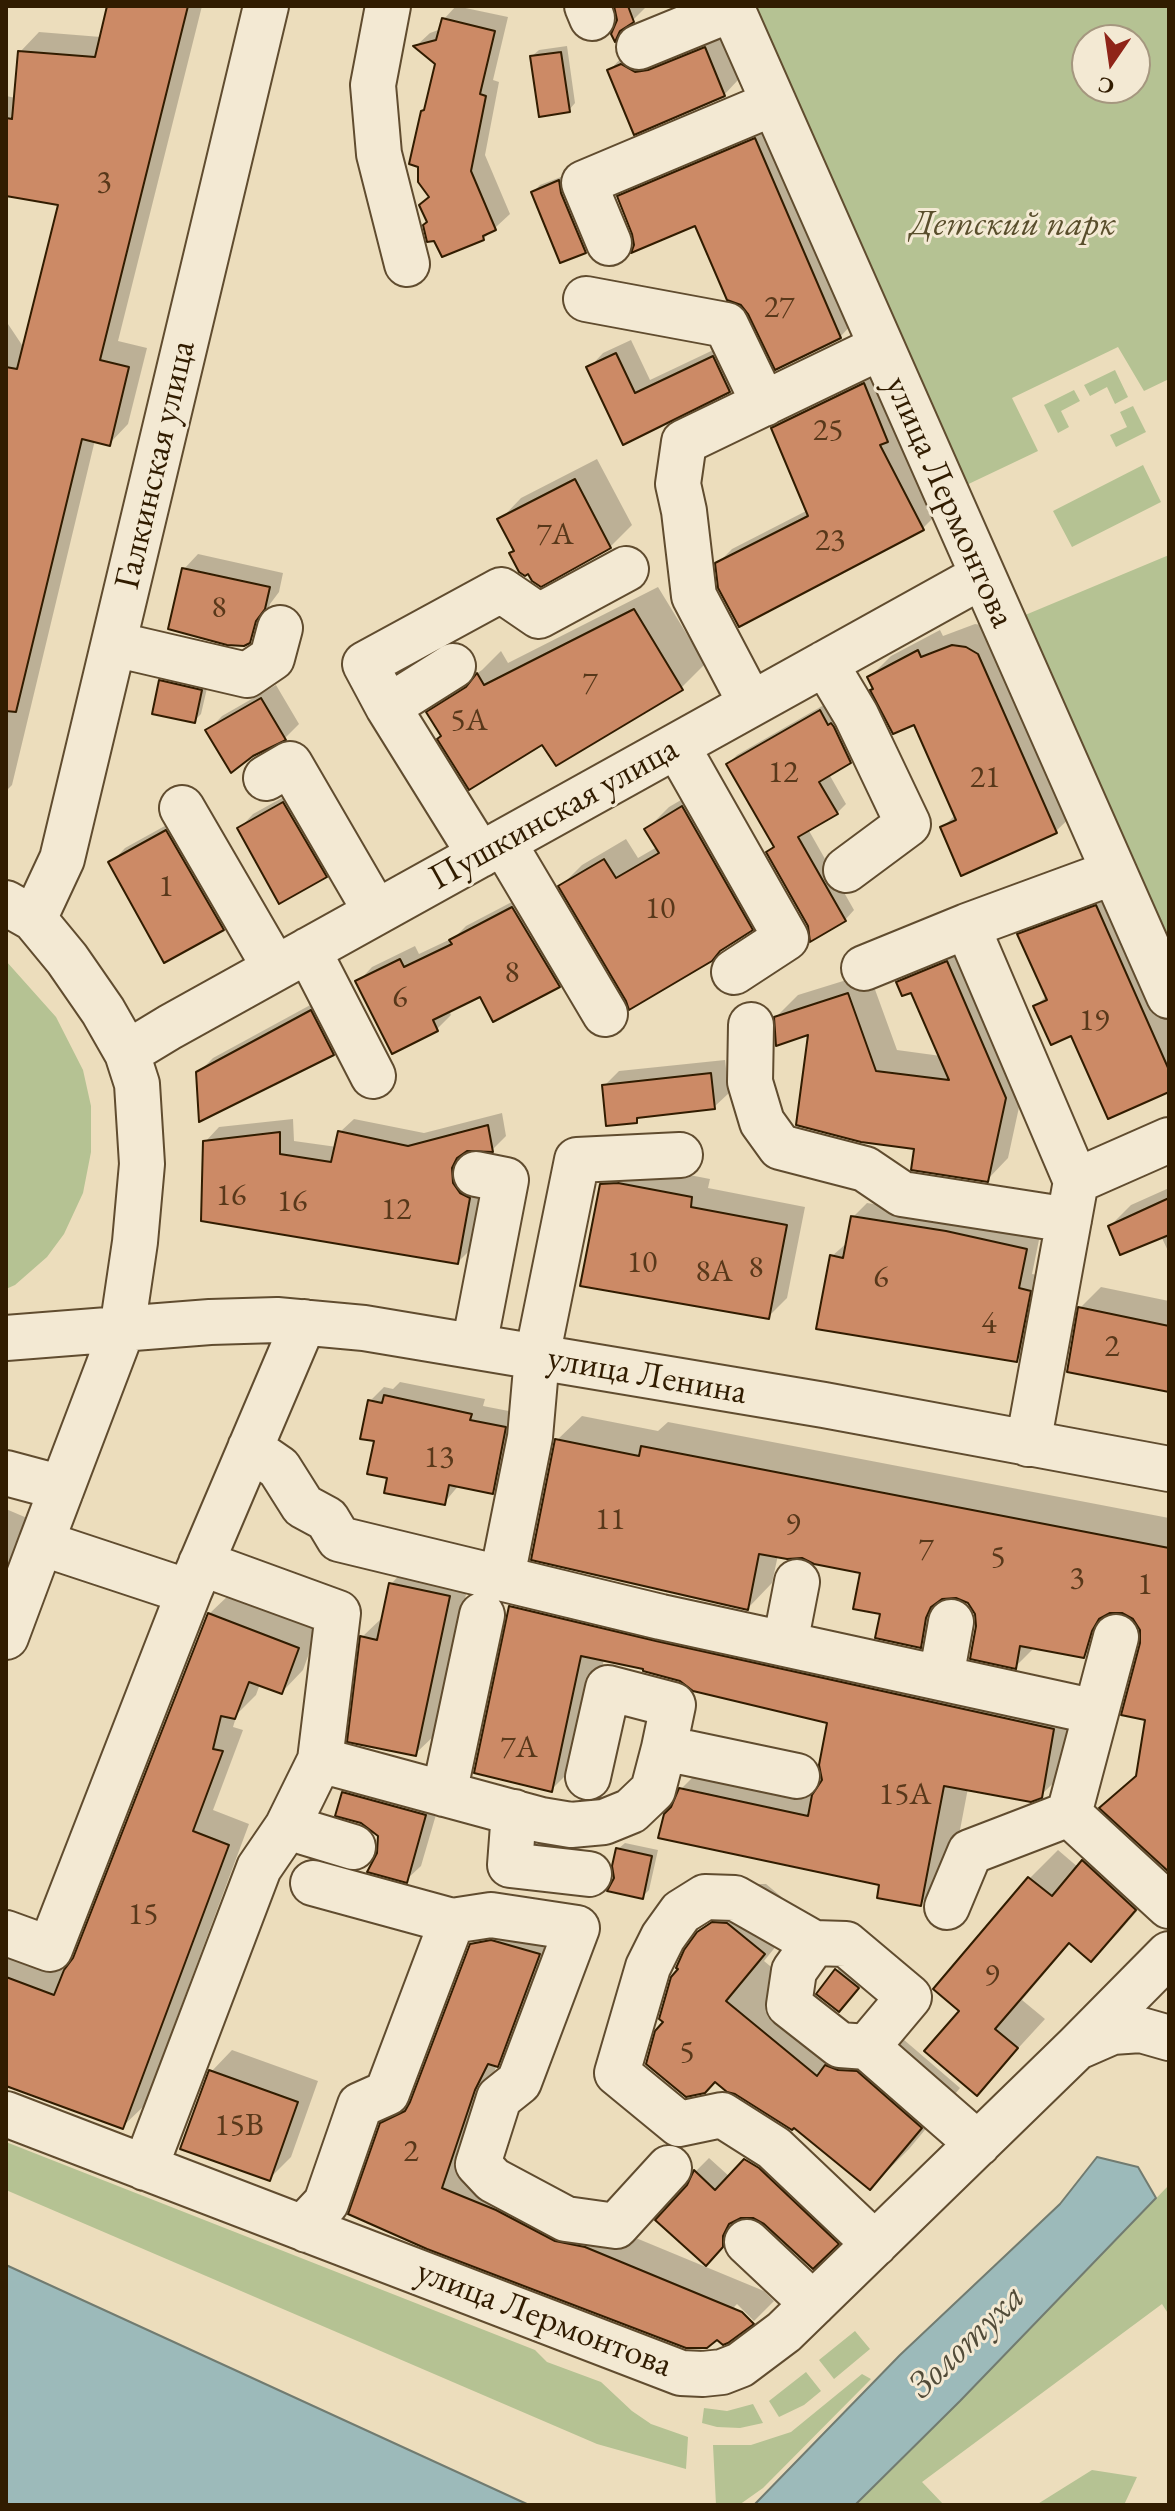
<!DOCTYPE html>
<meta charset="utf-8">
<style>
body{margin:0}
#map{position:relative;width:1175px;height:2511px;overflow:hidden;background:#ecddbc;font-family:"EB Garamond",serif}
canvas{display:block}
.frame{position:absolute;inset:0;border:8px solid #311c00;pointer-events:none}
.north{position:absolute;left:1071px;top:24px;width:80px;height:80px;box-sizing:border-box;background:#f3e9d3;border:2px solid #a5977f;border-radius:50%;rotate:193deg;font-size:22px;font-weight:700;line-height:32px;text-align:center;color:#311c00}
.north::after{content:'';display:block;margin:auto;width:28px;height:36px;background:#8f2418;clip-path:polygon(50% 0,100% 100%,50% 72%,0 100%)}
</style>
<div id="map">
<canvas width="1175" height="2511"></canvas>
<div class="frame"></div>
<div class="north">С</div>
</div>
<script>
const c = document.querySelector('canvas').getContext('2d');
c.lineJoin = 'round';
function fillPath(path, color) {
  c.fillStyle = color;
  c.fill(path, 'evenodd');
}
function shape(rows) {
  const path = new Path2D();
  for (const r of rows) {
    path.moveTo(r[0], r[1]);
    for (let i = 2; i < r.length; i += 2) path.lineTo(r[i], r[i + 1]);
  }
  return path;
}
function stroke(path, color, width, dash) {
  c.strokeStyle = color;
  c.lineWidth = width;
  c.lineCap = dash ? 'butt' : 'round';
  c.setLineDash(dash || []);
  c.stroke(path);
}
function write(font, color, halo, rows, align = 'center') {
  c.font = font + ' "EB Garamond",serif';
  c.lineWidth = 6;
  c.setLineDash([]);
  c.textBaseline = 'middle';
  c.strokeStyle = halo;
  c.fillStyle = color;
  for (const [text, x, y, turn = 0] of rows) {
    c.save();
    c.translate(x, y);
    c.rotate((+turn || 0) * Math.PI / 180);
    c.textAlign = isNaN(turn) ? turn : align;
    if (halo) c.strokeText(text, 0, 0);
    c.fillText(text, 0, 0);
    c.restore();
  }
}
fillPath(shape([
 [751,6,1169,6,1169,379,1144,391,1118,347,1012,398,1038,451,958,489],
 [1087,40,1135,40,1135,88,1087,88],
 [1115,370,1128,397,1115,404,1107,387,1090,396,1084,385],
 [1074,390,1080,401,1061,411,1069,427,1058,433,1044,405],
 [1133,406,1146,432,1116,447,1110,435,1127,427,1120,412],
 [1143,465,1161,502,1072,547,1053,511],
 [1169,555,1169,954,1018,618],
 [6,961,56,1017,83,1070,91,1106,91,1152,83,1193,64,1234,47,1257,15,1285,6,1289],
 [6,2142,535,2350,547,2362,601,2382,632,2411,651,2424,688,2437,686,2469,597,2444,6,2190],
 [1169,2185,1169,2315,1162,2304,922,2482,944,2505,855,2505,960,2401],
 [855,2331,870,2349,834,2379,819,2360],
 [806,2372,821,2391,804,2405,779,2417,769,2401],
 [862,2374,871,2379,763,2488,739,2505,716,2505,713,2445,751,2445,791,2432],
 [753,2404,763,2423,740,2428,717,2427,702,2423,704,2408,727,2411],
 [1092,2470,1137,2477,1124,2505,1036,2505]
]), '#b5c293');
const water = shape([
 [1097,2157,1138,2167,1156,2198,960,2401,855,2505,754,2505,900,2355,1060,2204,1097,2157],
 [6,2265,529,2505,6,2505,6,2265]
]);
fillPath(water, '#9cbaba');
stroke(water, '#717b70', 2);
fillPath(shape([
 [109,6,202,6,118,341,147,348,128,424,109,444,95,440,12,785,6,791,6,321,24,348,60,203,6,194,6,96,16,98,20,52,39,32,101,37],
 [456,6,508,17,493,80,499,82,485,155,510,214,483,239,429,222,431,196,427,108,437,63,416,46,430,33,441,29,444,19],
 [615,6,647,6,615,38,619,21],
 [719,34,738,80,724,95,609,71,623,56],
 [567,46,575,103,569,110,532,56,539,50],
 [769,125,854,322,840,337,750,312,696,224,634,234,619,197,633,182],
 [566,175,591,244,585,251,533,192,540,185],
 [631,340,650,380,728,343,744,376,729,390,624,442,589,368,603,353],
 [878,370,901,426,895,433,937,514,923,528,717,564,732,549,808,510,774,428,788,414],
 [597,459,632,525,610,547,529,571,500,520,521,498],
 [198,554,283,573,279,592,270,604,264,626,249,641,184,569],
 [658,587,705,664,681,688,543,742,443,735,429,713,453,689,482,670,501,651,508,663],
 [975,624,988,626,1078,810,1056,831,962,873,942,828,956,814,915,722,875,688,870,677,891,656,940,630,943,636],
 [168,674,208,684,201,714,194,721,161,681],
 [276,685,299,724,285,738,208,731,222,716],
 [829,702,859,752,850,762,829,774,846,804,837,813,808,829,854,910,845,920,810,925,768,852,775,845,728,764,737,755],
 [705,786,773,907,751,928,561,886,582,865,626,839,638,858,657,847,647,829,669,807],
 [298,789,340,861,325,875,239,829,253,814],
 [181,817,237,914,223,928,111,863,125,848],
 [1124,878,1169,979,1169,1090,1036,1006,1047,995,1020,935,1048,906],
 [527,894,573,971,559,985,481,995,449,1010,451,1015,437,1029,358,982,372,967,415,946,419,954,455,937,466,926],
 [968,941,1026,1075,1008,1158,987,1180,917,1147,810,1032,776,1017,798,995,869,973,897,1050,941,1056,912,991,898,983,920,961],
 [325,997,347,1039,333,1053,198,1073,213,1058],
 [725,1060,729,1093,714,1107,641,1116,636,1121,604,1086,619,1071],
 [502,1113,506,1136,492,1150,467,1149,465,1153,466,1168,483,1184,472,1248,458,1262,205,1142,219,1127,293,1119,294,1141,337,1147,340,1132,354,1119,424,1133],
 [638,1165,710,1179,708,1188,805,1207,787,1298,768,1317,602,1185,620,1166],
 [1169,1188,1169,1253,1161,1236,1110,1226,1131,1205],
 [867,1203,961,1217,1040,1235,1032,1274,1044,1276,1031,1346,1017,1360,832,1256,848,1242,853,1217],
 [1101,1287,1169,1301,1169,1390,1080,1308],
 [400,1382,485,1399,483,1406,519,1413,507,1478,492,1492,459,1485,444,1503,389,1477,376,1440,370,1401,384,1387,393,1389],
 [582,1416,658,1431,668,1422,1169,1518,1169,1865,1102,1808,1138,1773,1148,1719,1142,1631,1136,1618,1122,1611,1114,1611,1109,1631,1084,1656,1035,1647,1015,1667,978,1626,977,1614,968,1601,950,1596,945,1621,920,1646,882,1612,862,1571,801,1555,778,1555,772,1583,748,1608,557,1440],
 [6,1509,27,1518,6,1575],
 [412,1562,470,1575,437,1733,415,1754,362,1637,384,1616,391,1584],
 [542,1575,1085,1697,1073,1764,1040,1796,968,1788,952,1872,920,1904,681,1789,713,1757,824,1781,830,1721,645,1668,604,1659,583,1758,551,1790,511,1607],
 [231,1593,319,1626,303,1670,282,1692,260,1684,256,1695,237,1714,233,1727,243,1730,213,1810,249,1824,144,2106,122,2127,6,2084,6,1948,65,1971,75,1959,209,1614],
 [359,1779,440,1801,421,1866,406,1880,379,1854,380,1835,344,1793],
 [1112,1834,1163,1881,1119,1932,1091,1960,1071,1942,1022,2000,1045,2019,977,2093,961,2011,936,1989,1030,1878,1058,1850,1079,1868],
 [625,1843,658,1850,649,1890,642,1897,616,1878,618,1849],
 [753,1884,766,1884,802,1914,764,1961,856,2037,896,2033,960,2088,909,2149,870,2188,665,2022,699,1933,739,1893],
 [494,1923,561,1933,519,2043,496,2067,462,2166,764,2291,774,2301,754,2321,737,2304,734,2307,749,2322,716,2338,350,2213,382,2125,404,2102,414,2097,472,1945],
 [843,1963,865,1980,845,2003,819,1994],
 [232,2050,318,2081,291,2157,269,2179,211,2072],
 [760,2146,851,2228,813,2267,765,2222,752,2216,740,2216,737,2219,737,2231,720,2249,689,2186,695,2172,709,2158,730,2177]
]), '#0003');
const building = shape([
 [107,6,188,6,100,360,129,367,110,446,82,439,16,712,6,711,6,367,17,369,58,205,6,196,6,118,12,119,18,51,95,57,107,6],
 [614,6,628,6,634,22,620,31,615,42,611,34,617,20,614,6],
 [442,18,495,31,480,94,486,96,471,171,496,230,483,236,484,240,442,257,434,241,427,242,423,225,427,222,419,205,429,197,418,182,418,167,409,164,421,111,424,110,435,64,413,46,436,40,442,18],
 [705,47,725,96,634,135,607,70,621,64,635,72,648,70,705,47],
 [561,52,570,112,539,117,530,56,561,52],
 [755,138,841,338,775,370,748,314,741,305,727,300,695,226,631,253,634,245,632,234,617,196,755,138],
 [559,180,561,193,586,253,560,263,531,192,559,180],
 [616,353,635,393,713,356,730,392,623,445,586,367,616,353],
 [864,383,888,442,880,445,924,530,739,627,718,588,715,563,808,516,771,428,864,383],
 [575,479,611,548,541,587,532,581,528,574,525,576,519,572,509,553,514,551,497,519,575,479],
 [182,568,270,587,265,609,256,621,250,643,244,646,227,645,168,629,182,568],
 [634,609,683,690,556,766,542,745,469,790,437,739,441,736,426,712,466,687,477,673,484,685,634,609],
 [952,645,966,647,978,654,1057,833,961,876,940,827,956,820,914,725,893,734,870,690,873,689,867,677,918,650,921,657,952,645],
 [159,680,202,690,195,723,152,714,159,680],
 [261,698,286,740,253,756,231,773,205,730,261,698],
 [820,710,828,725,831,723,834,727,851,763,819,782,838,814,798,837,846,921,810,942,808,926,766,852,774,847,726,764,820,710],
 [283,802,327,877,279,904,237,828,283,802],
 [682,806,753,930,720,951,712,961,629,1010,626,1001,558,886,604,859,616,878,659,853,644,829,682,806],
 [166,830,224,930,164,963,108,862,166,830],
 [1096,905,1169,1070,1169,1092,1108,1119,1071,1036,1051,1045,1033,1006,1047,1000,1017,934,1096,905],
 [512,907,560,987,493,1022,480,997,433,1020,438,1031,392,1054,355,981,400,959,404,967,452,944,449,940,512,907],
 [947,961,1006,1098,988,1182,911,1170,914,1149,861,1142,796,1125,808,1035,776,1046,774,1017,848,993,876,1071,949,1080,911,993,902,996,896,982,947,961],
 [311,1010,334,1055,199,1122,196,1072,311,1010],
 [711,1073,715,1109,637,1118,637,1123,606,1126,602,1085,711,1073],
 [488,1125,493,1152,467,1151,457,1158,452,1168,453,1183,460,1193,470,1198,458,1264,201,1221,203,1141,280,1132,280,1154,331,1162,338,1131,408,1146,488,1125],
 [618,1183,692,1197,691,1207,787,1225,769,1319,580,1286,600,1184,618,1183],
 [1169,1198,1169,1235,1120,1255,1108,1226,1169,1198],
 [851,1216,946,1231,1027,1249,1019,1288,1031,1291,1017,1362,816,1329,830,1255,843,1258,851,1216],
 [1078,1307,1169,1326,1169,1392,1067,1372,1078,1307],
 [384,1395,472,1414,470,1420,506,1427,493,1494,449,1485,445,1505,384,1493,387,1478,367,1474,374,1441,360,1439,368,1400,382,1403,384,1395],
 [555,1439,639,1456,641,1446,1169,1548,1169,1872,1099,1808,1136,1776,1145,1720,1121,1715,1140,1643,1140,1630,1133,1619,1122,1613,1110,1613,1099,1619,1092,1631,1084,1658,1020,1646,1016,1669,970,1659,976,1626,975,1614,968,1603,956,1598,942,1599,931,1607,926,1618,921,1648,875,1638,880,1614,853,1609,860,1573,814,1564,802,1558,787,1559,759,1554,748,1610,531,1560,555,1439],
 [389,1583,450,1596,416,1756,347,1742,360,1636,377,1640,389,1583],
 [509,1606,656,1641,1054,1729,1042,1798,1031,1802,944,1786,921,1906,877,1898,879,1885,658,1838,664,1814,671,1807,679,1788,808,1816,812,1795,822,1780,819,1765,827,1723,693,1691,680,1681,643,1671,643,1669,581,1656,552,1792,474,1773,509,1606],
 [208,1613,299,1648,282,1694,249,1682,235,1719,221,1716,213,1749,223,1751,193,1831,229,1845,123,2129,6,2086,6,1977,54,1995,64,1970,73,1958,208,1613],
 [342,1792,426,1815,407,1883,367,1872,377,1853,378,1836,361,1823,335,1816,342,1792],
 [616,1848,652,1856,643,1899,607,1891,614,1878,612,1866,616,1848],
 [1082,1860,1136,1910,1091,1962,1069,1943,995,2029,1018,2048,977,2096,924,2051,959,2011,933,1989,1028,1877,1052,1896,1082,1860],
 [712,1922,727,1923,765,1954,726,2001,817,2076,825,2065,838,2070,857,2071,922,2128,870,2190,794,2128,792,2130,735,2094,727,2092,715,2082,705,2093,686,2097,646,2064,655,2031,663,2022,659,2019,671,1977,678,1969,676,1968,684,1950,697,1932,712,1922],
 [491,1940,540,1954,498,2067,488,2064,475,2090,442,2188,496,2210,555,2241,585,2247,742,2312,754,2324,728,2343,723,2345,717,2340,707,2348,686,2348,427,2249,348,2214,380,2123,405,2111,410,2102,470,1944,491,1940],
 [835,1969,859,1988,839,2012,816,1994,835,1969],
 [209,2070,298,2102,270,2181,180,2149,209,2070],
 [744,2159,759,2168,839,2244,813,2269,764,2224,753,2218,741,2218,729,2224,723,2236,723,2247,706,2266,655,2220,687,2185,694,2170,715,2190,744,2159]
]);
fillPath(building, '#cc8a66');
stroke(building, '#311c00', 2);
const minor = shape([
 [388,6,373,85,379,154,407,264],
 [587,6,592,18],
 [731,6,1169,996],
 [639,47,732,9],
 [609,243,584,183,774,103],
 [586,299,726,325,764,404],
 [114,644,247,675,272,658,280,628],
 [825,663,856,715,908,824,846,870],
 [453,666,388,707,480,855],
 [751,704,694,596,684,511,678,484,684,442,881,347],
 [388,707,365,664,501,590,539,616,626,569],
 [677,746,786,938,734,972],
 [266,778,290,764,376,912],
 [182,808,275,968],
 [503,842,605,1014],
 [6,903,34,919,67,959,103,1011,127,1053,137,1084,142,1164,135,1242,122,1330,41,1543,189,1592,304,1322],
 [34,919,62,859,266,6],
 [967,926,1076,1181],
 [308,950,373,1076],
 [864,968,967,926,1114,872],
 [751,1025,750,1082,762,1122,780,1147,865,1169,902,1194,1069,1220],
 [127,1053,170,1027,982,576],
 [6,1338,210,1322,277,1320,364,1328,824,1405,1169,1469],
 [474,1346,506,1180,476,1174],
 [1028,1444,1076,1181,1169,1140],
 [250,1448,279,1468,303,1506,327,1519,339,1539,661,1617,1096,1712],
 [6,1473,62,1488],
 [502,1577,530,1437,537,1357,577,1160,680,1155],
 [6,1637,41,1543],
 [785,1644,797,1582],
 [941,1678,951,1622],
 [320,1760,541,1820,571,1825,604,1822,631,1811,653,1790,664,1748],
 [588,1777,608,1688,673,1705,664,1748,797,1776],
 [444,1794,482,1615],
 [514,1812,510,1865,589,1874],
 [1069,1814,1116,1637],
 [1069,1814,1169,1906],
 [287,1827,353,1847],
 [947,1907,970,1852,1069,1814],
 [452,1921,491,1915,577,1928,519,2082,499,2098,478,2164,493,2180,566,2219,616,2226,669,2168],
 [6,1933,50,1949,189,1592],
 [814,1943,846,1944,909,1997,867,2047],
 [1080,2046,1112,2032,1141,2030,1169,2038],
 [6,2114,681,2373,703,2374,722,2372,740,2365,784,2332,1077,2047,1169,1954],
 [145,2168,259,1868,287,1827,320,1760,338,1613,201,1563],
 [307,2230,311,2219,326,2203,360,2105,387,2093,452,1921,313,1883],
 [747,2242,813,2304],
 [875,2244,774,2148,722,2115,679,2124,617,2073,648,1967,663,1937,681,1912,705,1897,735,1898,814,1943,794,1971,789,2005,840,2045,867,2047,978,2144]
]);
stroke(minor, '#604c2f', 48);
stroke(minor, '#f3e9d3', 44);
write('32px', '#58381a', null, [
 ["3",104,183],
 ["27",779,308],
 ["25",828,431],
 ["7А",555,535],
 ["23",830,541],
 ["8",219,608],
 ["7",590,684],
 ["5А",469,721],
 ["12",783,773],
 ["21",985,778],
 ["1",166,887],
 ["10",660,909],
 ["8",512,973],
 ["6",400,998],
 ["19",1094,1021],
 ["16",231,1196],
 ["16",292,1202],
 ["12",396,1210],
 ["10",642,1263],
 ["8",756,1268],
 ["8А",714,1272],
 ["6",881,1278],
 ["4",989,1324],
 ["2",1112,1347],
 ["13",439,1458],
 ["11",610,1520],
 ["9",793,1525],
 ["7",926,1550],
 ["5",998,1558],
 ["3",1077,1579],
 ["1",1145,1585],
 ["7А",519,1748],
 ["15А",905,1795],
 ["15",143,1915],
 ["9",992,1976],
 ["5",687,2053],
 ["15В",239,2126],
 ["2",411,2152]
]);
write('italic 36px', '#594e2c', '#f3e9d3', [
 ["Детский парк",1013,225]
]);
write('36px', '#311c00', '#f3e9d3', [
 ["Галкинская улица",156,465,-77],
 ["улица Лермонтова",949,502,66],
 ["Пушкинская улица",554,814,-29],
 ["улица Ленина",647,1376,10],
 ["улица Лермонтова",544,2319,21]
]);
write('italic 38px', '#514b38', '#f3e9d3', [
 ["Золотуха",967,2342,-44]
]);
</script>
